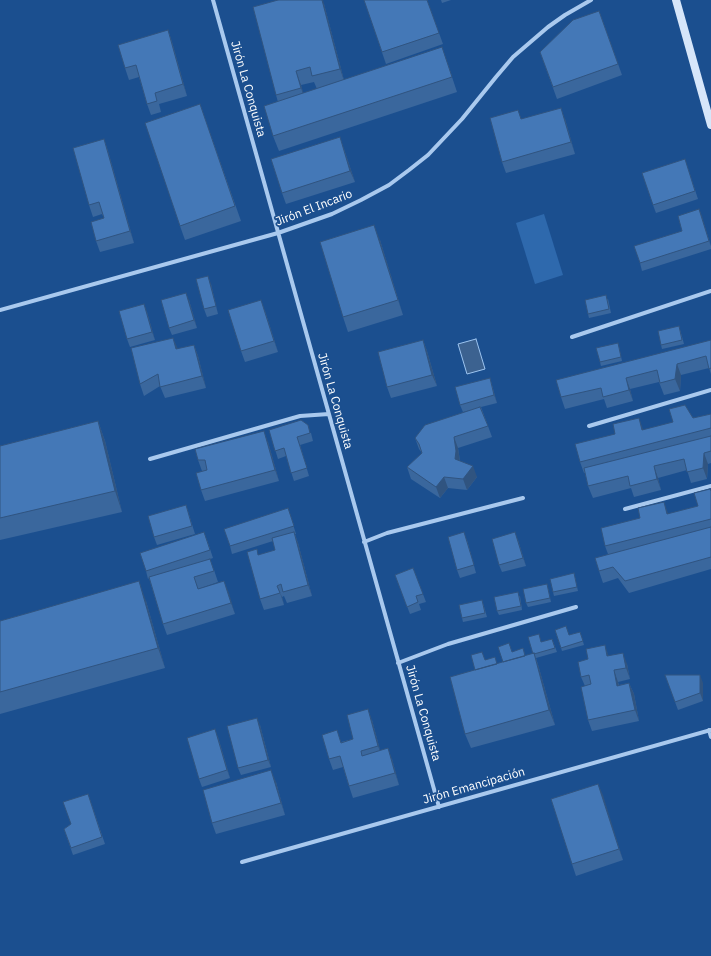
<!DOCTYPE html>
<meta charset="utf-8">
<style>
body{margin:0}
canvas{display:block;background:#1b4f8f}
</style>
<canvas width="711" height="956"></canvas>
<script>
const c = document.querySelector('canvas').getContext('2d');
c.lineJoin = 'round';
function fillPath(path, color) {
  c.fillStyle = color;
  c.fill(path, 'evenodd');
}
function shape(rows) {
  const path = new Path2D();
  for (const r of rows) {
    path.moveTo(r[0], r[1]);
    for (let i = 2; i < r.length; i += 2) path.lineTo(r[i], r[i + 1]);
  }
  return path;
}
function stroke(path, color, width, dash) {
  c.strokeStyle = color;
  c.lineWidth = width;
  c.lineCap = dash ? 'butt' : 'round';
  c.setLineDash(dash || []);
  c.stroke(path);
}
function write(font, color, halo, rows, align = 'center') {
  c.font = font + ' "IBM Plex Sans",sans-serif';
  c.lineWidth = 3.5;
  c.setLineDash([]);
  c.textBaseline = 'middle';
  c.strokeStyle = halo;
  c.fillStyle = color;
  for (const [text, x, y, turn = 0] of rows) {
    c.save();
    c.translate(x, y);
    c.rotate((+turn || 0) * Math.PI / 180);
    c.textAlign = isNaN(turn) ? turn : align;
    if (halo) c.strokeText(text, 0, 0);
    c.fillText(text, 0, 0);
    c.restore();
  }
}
fillPath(shape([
 [544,214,563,275,535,284,516,223]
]), '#2e69ad');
const water = shape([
 [476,339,485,369,467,374,458,344,476,339]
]);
fillPath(water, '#3c6290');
stroke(water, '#9cc4f0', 1);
stroke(shape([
 [213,0,439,807],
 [0,310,278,233,332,214,361,200,389,185,409,170,428,155,462,119,496,77,513,57,548,27,565,15,591,0],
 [572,337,711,291],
 [589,426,711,390],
 [150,459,300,416,329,414],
 [625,509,711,486],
 [364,542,387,533,523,498],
 [398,663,448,644,576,607],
 [709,730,711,737],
 [242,862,711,730]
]), '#a9c9ee', 4);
stroke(shape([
 [676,0,711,125]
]), '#d6e6fa', 8);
fillPath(shape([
 [364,0,427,0,443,44,386,64],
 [441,0,451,0,442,3],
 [324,4,344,80,447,62,457,92,279,151,273,136,278,102,276,95],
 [314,82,317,89,303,93,301,85],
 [599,11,622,75,557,99,540,52],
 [168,30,172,42,187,96,159,104,161,112,151,115,147,104,139,77,129,80,125,68],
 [205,119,241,221,185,240,180,226],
 [521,119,565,119,575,154,506,173,502,162],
 [104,139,108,151,134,243,100,252,96,241,104,218,102,214,93,217,89,205],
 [344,149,355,182,286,204,282,193],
 [687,166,698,199,656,213,653,205],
 [699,209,711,246,711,249,642,271,640,263,682,231],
 [380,240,403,315,348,332,343,317],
 [211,284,218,314,207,317,204,309],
 [608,299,611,313,589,318,588,314],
 [189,300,197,328,172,335,169,328],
 [265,311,278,352,245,362,241,351],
 [147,312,155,340,130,347,127,339],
 [679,326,684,344,662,349,661,345],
 [423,340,427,351,437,386,391,398,387,387],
 [711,340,711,374,709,368,681,375,680,391,664,395,659,382,630,389,633,401,607,408,604,399,565,409,561,397],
 [194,345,198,356,206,388,165,398,160,386,144,396,140,384,178,349],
 [619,347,622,361,601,366,600,362],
 [490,378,497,403,481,407,492,437,458,448,460,461,477,477,467,490,448,488,440,498,411,479,407,467,422,453,419,449,415,438,471,410,463,412,460,405],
 [711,414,711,463,708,464,707,479,691,483,687,470,658,478,661,490,634,497,631,488,593,498,588,486,585,473,584,473,580,462,693,418],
 [98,421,105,441,122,512,0,540,0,446],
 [269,430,311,433,313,441,300,445,309,476,294,481,286,456,278,459],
 [268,442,279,481,205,501,201,490,202,471,198,460],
 [711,491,711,569,629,593,618,578,603,583,599,571,608,554,605,546,640,518,669,514,698,506],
 [186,505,195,534,157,545,154,537],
 [288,508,296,534,295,534,298,543,312,596,287,603,284,596,282,597,284,605,264,610,260,599,259,555,275,550,273,541,232,554,230,546],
 [207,540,213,558,199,563,214,570,218,582,198,589,199,589,224,581,235,614,167,635,163,624,149,578,148,579,146,571],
 [467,540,476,573,460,578,457,570],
 [518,540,526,566,502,572,499,565],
 [413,568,426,602,419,604,421,610,410,614,395,575],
 [574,573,578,591,554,596,553,592],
 [547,584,551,602,528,607,526,603],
 [520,596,522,610,499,615,497,611],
 [482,600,487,617,463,622,462,618],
 [146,601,165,668,0,714,0,621,32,612],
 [555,630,569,635,580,632,584,645,562,651],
 [552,639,557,652,536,658,539,668,555,725,471,748,465,734,475,670,485,660,498,664,503,662,512,652,525,656,533,654,542,642],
 [609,656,627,664,630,679,618,682,619,685,629,683,634,694,639,721,592,731,588,720,585,686,581,677],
 [665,675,703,683,703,701,678,710],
 [372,720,380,750,392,759,399,785,353,798,349,786,343,767,333,770,329,759,341,742,353,739],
 [260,725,271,767,241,775,238,768],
 [218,737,230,778,202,787,199,779],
 [276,782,285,815,216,834,212,823],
 [598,784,623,860,576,876,572,864],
 [88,794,105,844,73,855,64,829,71,824]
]), '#3a679d');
fillPath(shape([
 [322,0,323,0,324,4,345,84,340,69],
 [168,30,172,42,187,96,183,84],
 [296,71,301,85,306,103,301,88],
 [561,108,565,119,575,154,571,142],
 [340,137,355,182,350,171],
 [104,139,108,151,134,243,130,231],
 [699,209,702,216,711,247,709,241],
 [374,225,380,240,403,315,398,300],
 [208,276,211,284,218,314,216,306],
 [186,293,189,300,197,328,194,320],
 [261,300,265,311,278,352,274,341],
 [144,304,147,312,155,340,152,332],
 [173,338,178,349,176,349],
 [423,340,427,351,437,386,432,375],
 [194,345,198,356,206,388,202,376],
 [677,364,681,375,680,391,675,379],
 [490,378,492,386,497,403,494,395],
 [626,378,630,389,633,401,629,390],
 [639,418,643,429,646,441,642,430],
 [98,421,105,441,122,512,115,491],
 [264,431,268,442,279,481,275,470],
 [454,437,458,448,460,462,455,459],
 [704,453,708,464,707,479,703,468],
 [473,466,477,477,467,490,463,479],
 [654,466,658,478,661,490,657,479],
 [444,477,448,488,440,498,436,487],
 [664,502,668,513,671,526,667,514],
 [294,532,298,543,312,596,308,585],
 [515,532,518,540,526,566,523,558],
 [139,581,146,601,165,668,158,648],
 [224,581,229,593,235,614,231,603],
 [277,586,282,597,284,605,280,593],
 [605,645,609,657,607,656],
 [534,653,539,668,555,725,549,710],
 [623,653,627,664,630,679,626,668],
 [614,670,618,682,621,697,617,686],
 [700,675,703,683,703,701,700,693],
 [629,683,634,694,639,721,635,710],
 [368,709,372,720,382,757,378,746],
 [257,718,260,725,271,767,268,760],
 [215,729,218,737,230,778,227,770],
 [388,748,392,759,399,785,395,773],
 [271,770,276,782,285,815,281,803],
 [598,784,603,795,623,860,619,849]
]), '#305480');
const building = shape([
 [278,0,322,0,340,69,312,76,310,67,296,71,301,88,276,95,253,7,278,0],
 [364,0,427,0,439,33,382,52,364,0],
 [599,11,618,64,553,87,540,52,573,20,599,11],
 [168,30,183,84,155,93,157,101,147,104,136,65,125,68,118,45,168,30],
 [442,47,452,77,273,136,264,106,442,47],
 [200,104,235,206,180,226,145,123,200,104],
 [561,108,571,142,502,162,490,118,518,110,521,119,561,108],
 [340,137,350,171,282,193,271,159,340,137],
 [104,139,130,231,96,241,91,222,104,218,99,202,89,205,73,148,104,139],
 [685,159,695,191,653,205,642,173,685,159],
 [699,209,709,241,640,263,634,246,682,231,678,216,699,209],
 [374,225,398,300,343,317,320,242,374,225],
 [208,276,216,306,204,309,196,279,208,276],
 [186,293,194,320,169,328,161,300,186,293],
 [606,295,609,309,588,314,585,300,606,295],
 [261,300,274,341,241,351,228,310,261,300],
 [144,304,152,332,127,339,119,311,144,304],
 [679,326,682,340,661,345,658,331,679,326],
 [173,338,176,349,194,345,202,376,160,387,158,374,140,384,131,348,173,338],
 [423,340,432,375,387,387,378,352,423,340],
 [711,340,711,368,709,369,706,356,677,364,675,379,660,383,657,370,626,378,629,390,603,397,601,388,561,397,556,380,711,340],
 [618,343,621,357,600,362,596,348,618,343],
 [490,378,494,395,460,405,455,387,490,378],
 [685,405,693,418,711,414,711,428,580,462,575,444,615,434,613,424,639,418,642,430,673,422,669,409,685,405],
 [480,407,488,426,454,437,456,451,455,459,473,466,463,479,444,477,436,487,407,467,422,453,419,444,415,438,425,425,480,407],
 [301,420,308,425,310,433,297,437,307,468,291,473,284,448,275,451,269,430,301,420],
 [98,421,115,491,0,518,0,446,98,421],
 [264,431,275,470,201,490,196,473,207,470,205,460,198,460,195,449,264,431],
 [711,436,711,451,704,453,703,468,687,472,684,459,654,466,657,479,630,486,628,476,588,486,584,468,711,436],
 [710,489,711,491,711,519,605,546,601,528,640,518,638,508,664,502,667,514,698,506,694,493,710,489],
 [186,505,192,526,154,537,148,516,186,505],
 [288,508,294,526,230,546,224,529,288,508],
 [711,527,711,557,625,581,613,567,599,571,595,558,711,527],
 [204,532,210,550,146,571,140,553,204,532],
 [294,532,308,585,283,592,281,584,277,586,280,593,260,599,247,552,257,549,258,555,275,550,272,538,294,532],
 [464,532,474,565,457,570,448,537,464,532],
 [515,532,523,558,499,565,492,539,515,532],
 [210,559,214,571,194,577,198,589,224,581,231,603,163,624,149,577,210,559],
 [413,568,423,594,416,596,418,602,407,607,395,575,413,568],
 [574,573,577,587,553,592,550,579,574,573],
 [139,581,158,648,0,692,0,621,32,612,139,581],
 [547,584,550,598,526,603,523,589,547,584],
 [518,592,521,606,497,611,494,597,518,592],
 [482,600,485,613,462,618,459,605,482,600],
 [566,626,569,635,580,632,583,641,561,648,555,630,566,626],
 [539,634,541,642,552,639,555,648,534,654,534,653,533,654,528,637,539,634],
 [509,643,512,652,523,648,525,656,503,662,498,647,509,643],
 [605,645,607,656,623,653,626,668,614,670,617,686,629,683,635,710,588,720,581,687,591,684,589,675,581,677,578,662,588,659,586,649,605,645],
 [482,652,485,660,495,657,497,664,475,670,471,655,482,652],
 [534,653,549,710,465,734,450,677,534,653],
 [665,675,700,675,700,693,675,702,665,675],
 [368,709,378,746,361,751,362,756,388,748,395,773,349,786,340,756,329,759,322,735,337,730,341,743,353,739,347,715,368,709],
 [257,718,268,760,238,768,227,726,257,718],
 [215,729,227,770,199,779,187,738,215,729],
 [271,770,281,803,212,823,203,790,271,770],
 [598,784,619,849,572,864,551,799,598,784],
 [88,794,102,837,71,848,64,829,71,824,63,802,88,794]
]);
fillPath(building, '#4478b7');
stroke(building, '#305480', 1);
write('12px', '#fff', '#1b4f8f', [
 ["Jirón La Conquista",248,89,74],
 ["Jirón El Incario",314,208,-21],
 ["Jirón La Conquista",335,401,74],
 ["Jirón La Conquista",423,713,74],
 ["Jirón Emancipación",474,786,-16]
]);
</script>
